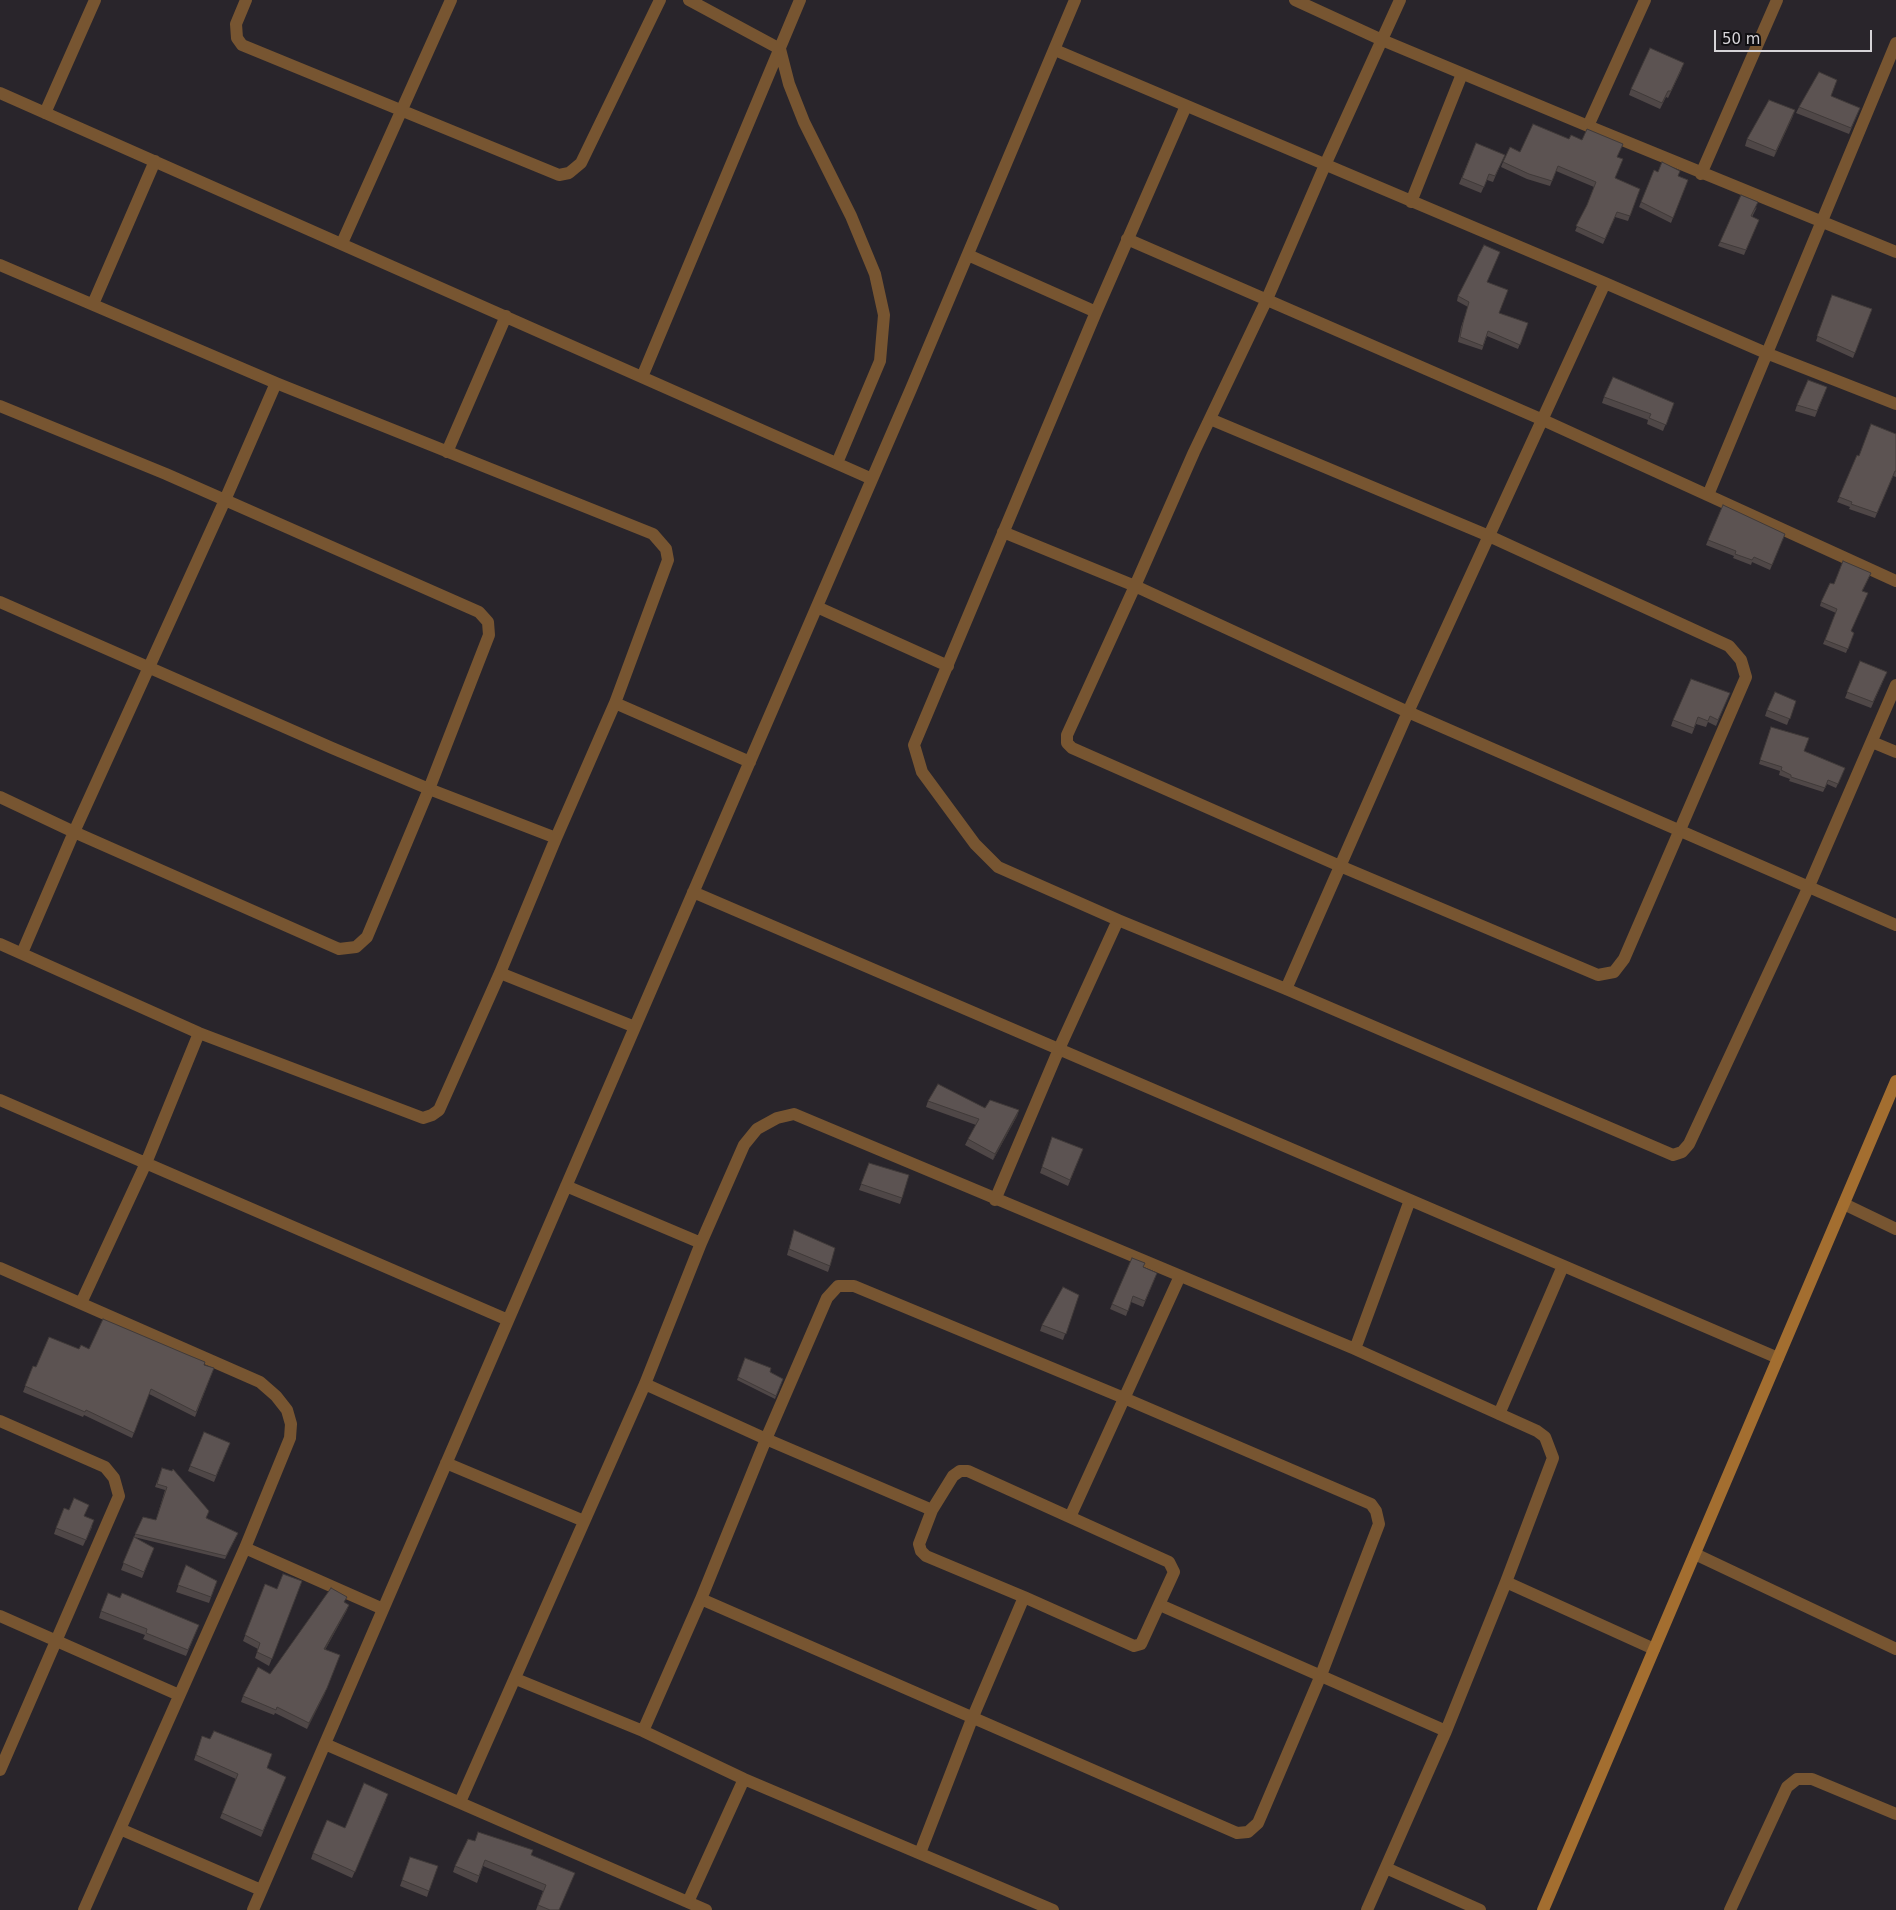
<!DOCTYPE html>
<style>
body{margin:0}
#map{position:relative;width:1896px;height:1910px;overflow:hidden;background:#29252b;font-family:"DejaVu Sans",sans-serif}
canvas{display:block}
.scale{position:absolute;left:1714px;top:30px;width:158px;height:22px;box-sizing:border-box;border:2px solid #d6d4d8;border-top:0;padding-left:6px;font-size:15px;line-height:18px;white-space:nowrap;color:#d6d4d8;-webkit-text-stroke:4px #100f12;paint-order:stroke}
</style>
<div id="map">
<canvas width="1896" height="1910"></canvas>
<div class="scale">50 m</div>
</div>
<script>
const c = document.querySelector('canvas').getContext('2d');
c.lineJoin = 'round';
function shape(rows) {
  const path = new Path2D();
  for (const r of rows) {
    path.moveTo(r[0], r[1]);
    for (let i = 2; i < r.length; i += 2) path.lineTo(r[i], r[i + 1]);
  }
  return path;
}
function stroke(path, color, width, dash) {
  c.strokeStyle = color;
  c.lineWidth = width;
  c.lineCap = dash ? 'butt' : 'round';
  c.setLineDash(dash || []);
  c.stroke(path);
}
function fillPath(path, color) {
  c.fillStyle = color;
  c.fill(path, 'evenodd');
}
stroke(shape([
 [246,0,236,24,237,38,242,45,559,175,569,173,581,163,660,0],
 [689,0,780,49,789,84,804,122,851,216,875,274,884,315,880,361,837,463],
 [1295,0,1382,40,1588,126,1896,252],
 [1055,50,1605,283,1766,353,1896,404],
 [0,93,872,479],
 [1186,106,1096,312,914,745,922,772,975,844,998,867,1118,920,1286,989,1673,1155,1682,1152,1689,1144,1809,886,1896,685],
 [45,113,95,0],
 [1588,126,1645,0],
 [1701,174,1777,0],
 [1411,202,1462,74],
 [1127,239,1543,420,1896,581],
 [342,243,451,0],
 [968,255,1096,312],
 [0,265,276,383,653,534,666,549,668,560,615,703,556,838,500,973,439,1110,432,1115,423,1118,199,1033,0,944],
 [93,304,155,161],
 [642,377,800,0],
 [0,406,166,474,225,500,276,383],
 [1210,419,1489,536,1729,646,1741,660,1746,677,1624,959,1614,972,1598,975,1340,866,1072,748,1067,743,1067,735,1135,586,1194,452,1267,299,1325,165,1400,0],
 [447,452,506,316],
 [1708,495,1896,43],
 [1003,532,1135,586,1408,712,1896,925],
 [0,602,332,748,429,789,556,838],
 [817,607,948,666],
 [615,703,750,762],
 [1872,742,1896,752],
 [0,797,74,832,339,949,356,947,367,937,429,789,489,635,488,622,479,612,225,500,74,832,22,953],
 [693,892,1778,1358],
 [500,973,635,1027],
 [1286,989,1408,712,1605,283],
 [0,1100,508,1320],
 [566,1186,701,1243],
 [995,1200,1059,1049,1118,920],
 [1844,1204,1896,1229],
 [0,1268,260,1382,276,1396,287,1410,291,1424,290,1438,245,1548,84,1910],
 [81,1303,146,1163,199,1033],
 [1355,1349,1410,1200],
 [645,1384,766,1439,932,1510],
 [1499,1414,1563,1266],
 [0,1421,105,1467,114,1478,119,1496,0,1770],
 [446,1463,584,1521],
 [960,1471,968,1471,1169,1562,1174,1572,1141,1644,1134,1646,1024,1597,926,1556,921,1551,919,1544,932,1510,953,1476,960,1471],
 [1070,1517,1180,1276],
 [245,1548,383,1609],
 [1695,1554,1896,1649],
 [1506,1582,1654,1649],
 [1160,1605,1446,1731],
 [0,1616,179,1695],
 [516,1679,643,1731,744,1779,1053,1910],
 [643,1731,701,1599,766,1439,827,1298,838,1286,854,1286,1124,1398,1371,1504,1376,1511,1379,1524,1321,1675,1258,1823,1248,1832,1237,1833,701,1599],
 [325,1744,706,1910],
 [460,1802,645,1384,701,1243,744,1145,757,1129,777,1118,794,1114,1355,1349,1537,1431,1545,1437,1553,1458,1506,1582,1446,1731,1367,1910],
 [120,1829,261,1890],
 [920,1853,972,1719,1024,1597],
 [1386,1868,1480,1910],
 [688,1902,744,1779],
 [253,1910,911,389,1075,0],
 [1730,1910,1787,1787,1797,1779,1812,1779,1896,1814]
]), '#775531', 12);
stroke(shape([
 [1543,1910,1896,1081]
]), '#a36e30', 12);
fillPath(shape([
 [1682,69,1668,98,1666,97,1660,109,1629,95,1631,89],
 [1831,96,1860,108,1849,134,1796,113,1799,107],
 [1793,116,1774,157,1745,146,1747,139],
 [1582,140,1623,144,1617,157,1615,178,1640,189,1628,221,1615,217,1603,244,1575,231,1587,205,1594,187,1556,171,1550,186,1527,179,1501,167,1503,162,1520,152],
 [1476,143,1502,161,1493,182,1487,180,1481,193,1459,184],
 [1658,172,1678,176,1688,180,1671,223,1639,207,1641,202],
 [1757,207,1752,217,1759,220,1744,255,1718,246,1720,242],
 [1487,282,1499,313,1528,323,1518,349,1487,336,1482,350,1458,342,1461,327,1468,307,1457,301,1458,296],
 [1832,295,1872,309,1853,358,1816,341],
 [1827,387,1815,417,1795,411,1797,405],
 [1604,397,1674,403,1663,431,1647,424,1648,420,1602,403],
 [1896,434,1896,477,1893,476,1875,518,1849,509,1850,507,1837,502,1859,456],
 [1785,534,1770,570,1752,562,1751,565,1733,558,1734,556,1706,545,1708,540],
 [1871,573,1862,592,1851,631,1854,633,1846,653,1823,644,1836,613,1820,606,1821,602,1834,584],
 [1860,661,1887,672,1871,708,1845,698],
 [1727,699,1716,726,1708,722,1706,727,1696,724,1692,734,1671,726,1673,720],
 [1796,701,1787,725,1765,716,1767,710],
 [1771,727,1804,751,1845,768,1836,788,1827,784,1823,792,1789,781,1790,779,1779,775,1780,771,1759,764],
 [928,1101,985,1108,1019,1110,1017,1116,993,1160,965,1145,968,1139,976,1125,926,1107],
 [1052,1137,1083,1149,1068,1186,1040,1173],
 [869,1163,902,1198,900,1204,859,1190],
 [794,1230,830,1266,828,1272,787,1255],
 [1143,1267,1157,1273,1143,1307,1131,1302,1126,1316,1110,1309,1112,1304],
 [1079,1295,1063,1340,1040,1331,1042,1325],
 [89,1349,204,1365,214,1368,195,1417,149,1394,132,1438,84,1415,83,1417,23,1392,33,1366,36,1367],
 [745,1358,770,1372,783,1379,775,1399,737,1380],
 [204,1432,230,1443,214,1482,188,1471],
 [162,1468,206,1518,238,1533,225,1559,134,1537,143,1517,156,1520,165,1490,155,1487],
 [85,1516,92,1527,83,1546,54,1534,56,1528],
 [134,1537,154,1548,142,1578,121,1570],
 [186,1565,217,1581,209,1603,176,1592],
 [302,1581,269,1666,255,1658,258,1649,243,1641,265,1584,277,1589],
 [344,1602,347,1610,325,1650,325,1693,307,1729,275,1713,274,1715,241,1702,243,1696,270,1674],
 [101,1611,199,1625,186,1656,143,1639,145,1635,99,1618],
 [202,1736,286,1777,261,1837,220,1818,236,1779,194,1760],
 [386,1800,352,1878,311,1859,313,1853,345,1828],
 [475,1841,532,1855,559,1910,536,1910,543,1891,483,1866,477,1883,453,1872,455,1866],
 [410,1857,429,1891,427,1897,400,1886]
]), '#4f4747');
fillPath(shape([
 [1795,110,1793,116,1774,157,1776,151],
 [1019,1110,1017,1116,993,1160,995,1154],
 [349,1605,347,1610,322,1655,324,1649],
 [338,1660,325,1693,307,1729,309,1723]
]), '#403a39');
const building = shape([
 [1650,48,1684,63,1671,91,1668,91,1662,103,1631,89,1650,48],
 [1819,72,1837,80,1831,96,1860,108,1851,128,1799,107,1819,72],
 [1769,100,1795,110,1776,151,1747,139,1769,100],
 [1533,124,1569,139,1571,135,1582,140,1587,129,1623,144,1617,157,1623,159,1615,178,1640,189,1630,216,1617,212,1605,239,1576,226,1587,205,1596,182,1558,166,1552,181,1529,174,1503,162,1510,147,1520,152,1533,124],
 [1476,143,1505,155,1495,176,1489,174,1484,187,1462,178,1476,143],
 [1662,162,1680,171,1678,176,1688,180,1673,218,1641,202,1654,170,1658,172,1662,162],
 [1741,195,1758,202,1751,216,1759,220,1746,250,1720,242,1741,195],
 [1484,245,1500,252,1487,282,1508,290,1499,313,1528,323,1520,345,1488,331,1483,346,1460,337,1463,323,1469,302,1458,296,1484,245],
 [1832,295,1872,309,1855,353,1817,336,1832,295],
 [1613,377,1674,403,1666,425,1649,418,1651,414,1604,397,1613,377],
 [1808,380,1827,387,1817,411,1797,405,1808,380],
 [1871,424,1896,434,1896,471,1895,471,1877,513,1851,504,1852,502,1839,497,1857,455,1859,456,1871,424],
 [1723,505,1785,534,1772,565,1754,557,1752,560,1735,554,1736,551,1708,540,1723,505],
 [1843,561,1871,573,1862,591,1868,593,1851,631,1854,633,1848,649,1825,640,1837,609,1821,602,1830,583,1834,584,1843,561],
 [1860,661,1887,672,1873,702,1847,692,1860,661],
 [1691,679,1730,693,1718,720,1710,716,1708,721,1698,717,1694,728,1673,720,1691,679],
 [1775,692,1796,701,1790,719,1767,710,1775,692],
 [1771,727,1809,738,1804,751,1845,768,1838,784,1828,780,1825,788,1791,777,1791,775,1781,770,1782,767,1760,760,1771,727],
 [938,1084,985,1108,990,1100,1019,1110,995,1154,968,1139,979,1119,928,1101,938,1084],
 [1052,1137,1083,1149,1070,1180,1042,1167,1052,1137],
 [869,1163,909,1175,902,1198,861,1184,869,1163],
 [794,1230,835,1248,830,1266,789,1249,794,1230],
 [1132,1258,1145,1263,1143,1267,1157,1273,1145,1301,1133,1296,1128,1311,1112,1304,1132,1258],
 [1063,1287,1079,1295,1066,1334,1042,1325,1063,1287],
 [103,1319,188,1355,205,1362,204,1365,214,1368,196,1412,151,1389,134,1433,86,1410,85,1412,25,1386,33,1366,36,1367,49,1337,79,1349,81,1345,89,1349,103,1319],
 [745,1358,771,1368,770,1372,783,1379,776,1396,738,1377,745,1358],
 [204,1432,230,1443,216,1476,190,1466,204,1432],
 [162,1468,172,1471,173,1469,209,1511,206,1518,238,1533,226,1556,135,1534,143,1517,156,1520,167,1487,157,1484,162,1468],
 [74,1498,89,1505,84,1516,94,1520,86,1540,56,1528,64,1508,69,1510,74,1498],
 [134,1537,154,1548,144,1572,123,1563,134,1537],
 [186,1565,217,1581,211,1597,178,1585,186,1565],
 [283,1574,302,1581,272,1659,257,1652,260,1643,245,1635,265,1584,277,1589,283,1574],
 [331,1588,347,1597,344,1602,349,1605,324,1649,340,1655,327,1688,309,1723,277,1707,276,1710,243,1696,258,1667,270,1674,331,1588],
 [108,1593,120,1598,122,1593,199,1625,188,1650,146,1633,147,1629,101,1611,108,1593],
 [214,1731,272,1754,267,1768,286,1777,263,1831,222,1813,238,1774,196,1755,202,1736,210,1739,214,1731],
 [364,1783,388,1794,355,1872,313,1853,327,1820,345,1828,364,1783],
 [478,1832,533,1850,531,1855,575,1873,559,1910,550,1910,538,1905,546,1885,485,1860,479,1876,455,1866,468,1839,475,1841,478,1832],
 [410,1857,438,1866,429,1891,402,1880,410,1857]
]);
fillPath(building, '#5c5352');
stroke(building, '#403a39', 1);
</script>
